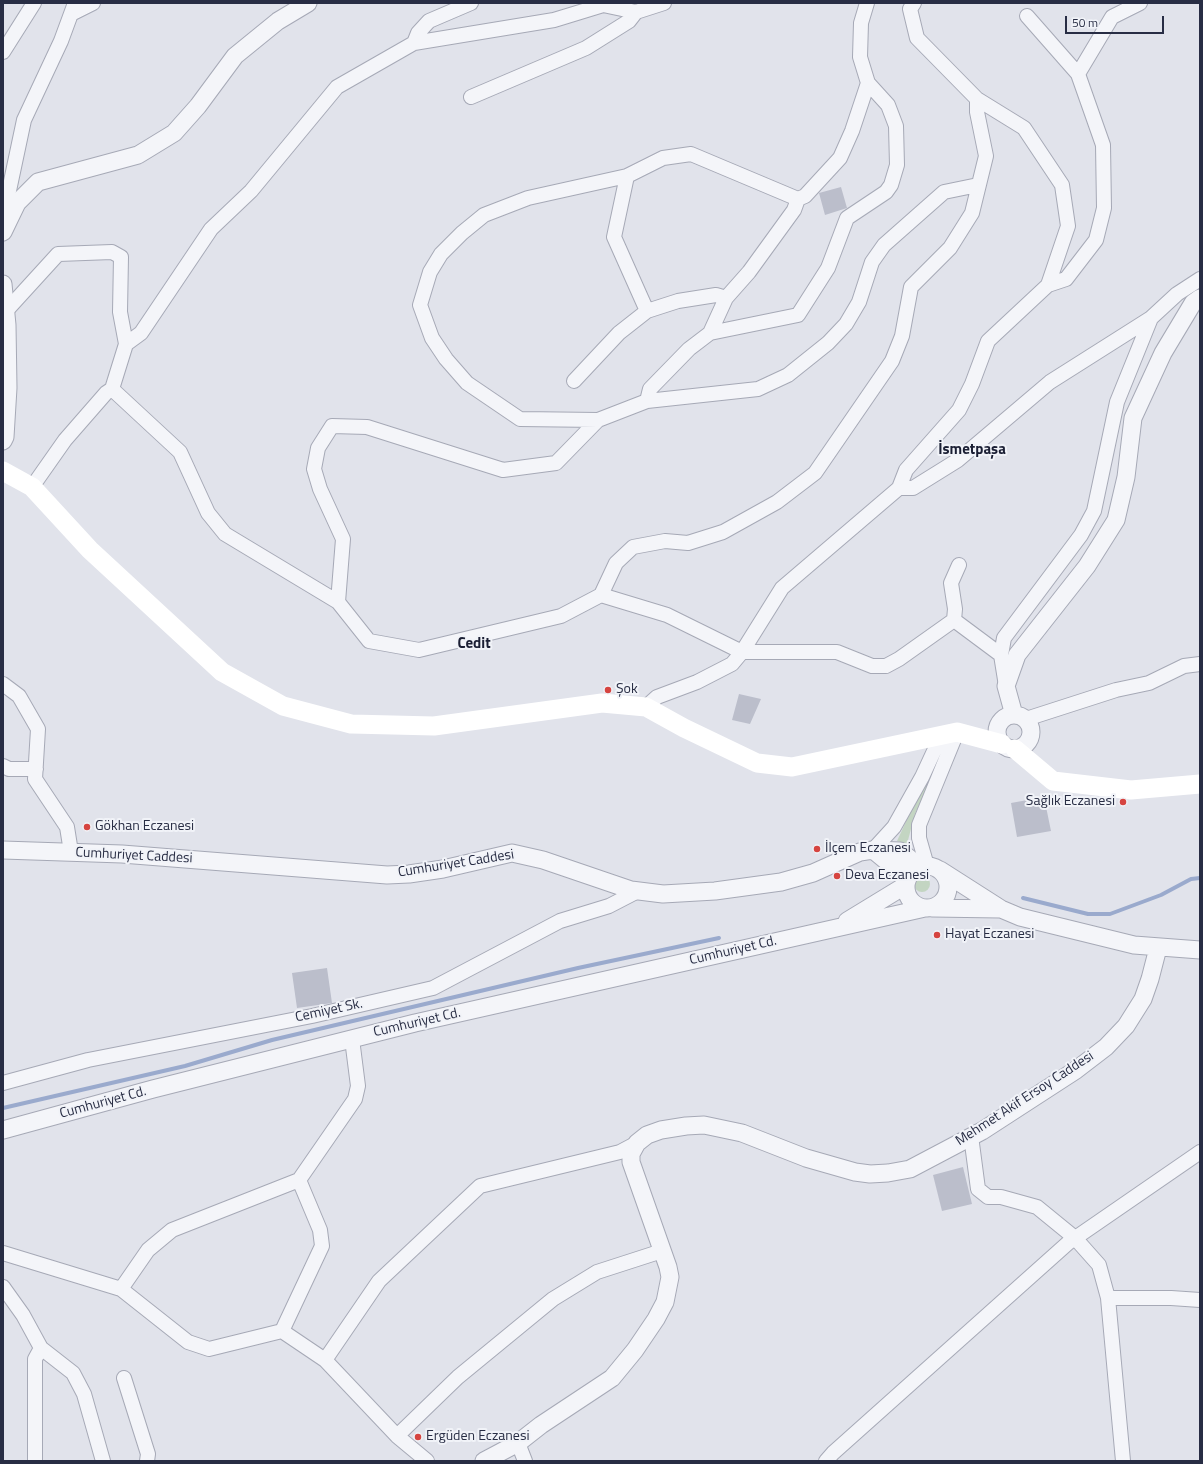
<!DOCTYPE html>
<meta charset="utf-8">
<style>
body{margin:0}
#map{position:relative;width:1203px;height:1464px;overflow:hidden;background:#e1e3eb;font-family:"Titillium Web",sans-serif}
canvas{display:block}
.frame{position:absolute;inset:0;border:4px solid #282d44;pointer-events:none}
.scale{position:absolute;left:1065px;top:16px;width:99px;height:18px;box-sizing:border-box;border:2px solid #282d44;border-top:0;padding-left:5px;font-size:12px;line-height:14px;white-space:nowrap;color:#282d44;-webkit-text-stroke:3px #f1f3f8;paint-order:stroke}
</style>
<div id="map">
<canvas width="1203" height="1464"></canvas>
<div class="frame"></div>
<div class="scale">50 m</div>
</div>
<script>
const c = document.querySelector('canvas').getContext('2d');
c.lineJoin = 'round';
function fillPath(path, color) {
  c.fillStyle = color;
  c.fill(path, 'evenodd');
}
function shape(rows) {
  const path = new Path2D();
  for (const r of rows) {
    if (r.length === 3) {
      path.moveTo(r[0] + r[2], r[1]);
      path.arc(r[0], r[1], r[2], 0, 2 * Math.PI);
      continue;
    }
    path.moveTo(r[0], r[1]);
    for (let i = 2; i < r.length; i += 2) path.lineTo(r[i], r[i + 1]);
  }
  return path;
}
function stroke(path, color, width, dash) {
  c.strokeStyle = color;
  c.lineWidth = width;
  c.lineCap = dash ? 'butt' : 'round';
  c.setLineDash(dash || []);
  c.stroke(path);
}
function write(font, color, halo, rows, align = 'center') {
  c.font = font + ' "Titillium Web",sans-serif';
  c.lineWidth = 4;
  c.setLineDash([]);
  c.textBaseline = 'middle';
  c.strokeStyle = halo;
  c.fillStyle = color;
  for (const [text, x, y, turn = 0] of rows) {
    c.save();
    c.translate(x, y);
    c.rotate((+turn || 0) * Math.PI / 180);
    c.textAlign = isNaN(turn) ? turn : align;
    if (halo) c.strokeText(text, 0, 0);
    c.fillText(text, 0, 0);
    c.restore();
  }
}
fillPath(shape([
 [942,744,946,745,915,814,907,844,897,841],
 [922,884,8]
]), '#c3d5c2');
stroke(shape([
 [1023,898,1088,914,1110,914,1161,895,1191,879,1200,878],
 [3,1108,185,1066,272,1040,578,968,719,938]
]), '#9aaacd', 4);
fillPath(shape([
 [841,187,847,208,825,215,819,193],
 [739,694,761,699,750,724,732,720],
 [1044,797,1051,831,1017,837,1011,803],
 [327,968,332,1003,297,1008,292,973],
 [963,1167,972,1204,942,1211,933,1175]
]), '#bbbecb');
const minor = shape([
 [914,3,910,9,917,38,977,99,1024,128,1062,185,1068,226,1048,285],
 [71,14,93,3],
 [414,43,418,33,429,21,471,3],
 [3,52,34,3],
 [1078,74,1112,17,1140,3],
 [868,83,852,131,840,158,805,196,798,199,691,154,663,158,627,176,528,198,484,215,462,233,441,254,430,272,420,305,432,338,446,359,467,383,520,419,598,420,647,401,758,389,788,375,828,343,846,324,859,302,872,262,884,245,944,192,978,185],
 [471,97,586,48,629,21,636,12],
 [627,176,614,237,647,311],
 [3,219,24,120,61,41,75,3],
 [6,311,58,254,112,252,121,257,120,312,126,344,112,389,106,393,65,440,32,487],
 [710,333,726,298,749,272,794,210,798,199],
 [126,344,141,333,211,229,251,191,337,87,414,43,554,20,603,5,636,12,664,3],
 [574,381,619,333,647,311,678,301,716,295,726,298],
 [112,389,180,452,208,513,225,534,338,602,369,641,419,650,561,616,601,595,616,563,633,547,665,541,688,543,723,532,777,502,815,473,892,361,902,336,911,287,950,248,972,213,986,156,977,112,977,99],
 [647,401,650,389,689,349,710,333,798,315,828,268,847,218,886,192,891,185,897,165,896,126,888,105,868,83,860,57,861,23,867,3],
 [899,488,913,488,958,460,1050,382,1151,318],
 [601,595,667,615,742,652,837,652,872,666,886,666,899,659,954,620,1001,655],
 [338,602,343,539,320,489,314,469,318,448,332,426,367,427,503,470,556,463,598,420],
 [954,620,955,609,951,583,959,565],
 [3,684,19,696,38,729,35,779,67,827,71,852],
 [1006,686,1001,655,1004,638,1081,535,1094,511,1117,402,1151,318,1177,294,1200,279],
 [646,707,657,697,697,682,732,664,742,652,782,588,899,488,906,470,959,410,972,384,988,341,1048,285,1066,279,1096,240,1104,208,1103,145,1078,74,1027,16],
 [1026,719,1116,690,1149,683,1184,666,1200,664],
 [3,766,9,769,36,769],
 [873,850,894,827,922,777,941,736],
 [927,866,919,838,919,825,957,732],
 [3,1083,88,1060,312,1016,433,988,560,921,609,906,638,891],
 [971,1136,978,1189,988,1197,1001,1197,1037,1207,1075,1238,1099,1265,1108,1298,1123,1461],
 [3,1253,121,1289,188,1342,209,1349,282,1331,325,1360,397,1436,427,1461],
 [3,1287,23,1315,41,1348,73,1373,84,1394,103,1461],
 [121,1289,148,1250,172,1230,299,1180,355,1099,358,1086,352,1039],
 [1108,1298,1171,1298,1200,1300],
 [282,1331,322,1246,320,1230,299,1180],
 [325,1360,379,1281,480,1186,620,1152,637,1143],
 [124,1378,148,1454,147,1461],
 [397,1436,458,1377,553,1299,597,1272,662,1251],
 [518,1443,525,1461],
 [35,1461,35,1359,41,1348],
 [826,1461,833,1453,1068,1243,1200,1152]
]);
const tertiary = shape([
 [3,232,17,203,38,182,138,155,174,133,198,106,235,56,278,21,308,3],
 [3,284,7,325,8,388,5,437,3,441],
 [1014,732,17],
 [1014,715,1006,686,1017,655,1087,566,1116,520,1126,477,1133,418,1163,353,1193,303,1200,298],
 [3,850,122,854,387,875,409,874,443,869,512,853,543,860,631,890,663,894,715,891,781,882,813,873,860,852,873,850,900,851,920,867],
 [873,850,907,878],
 [927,887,21],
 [940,870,1001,909,1020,917,1134,945,1200,950],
 [932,908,1000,909],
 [847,921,906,885],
 [3,1130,153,1089,415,1023,925,908],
 [484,1461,518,1443,541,1425,612,1378,635,1350,656,1319,665,1302,670,1277,668,1267,631,1162,631,1154,637,1143,647,1135,661,1130,686,1126,704,1125,742,1133,806,1158,855,1172,870,1174,888,1173,910,1169,982,1131,1076,1070,1106,1047,1126,1026,1143,999,1150,979,1158,948]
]);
stroke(minor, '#a6a9b6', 16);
stroke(tertiary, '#a6a9b6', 19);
stroke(minor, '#f4f5f9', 14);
stroke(tertiary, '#f4f5f9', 17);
stroke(shape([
 [3,471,32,487,90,550,222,672,283,706,351,724,434,726,602,703,646,707,684,728,757,763,792,767,957,732,1002,744],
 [1015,749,1053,781,1131,790,1200,784]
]), '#fff', 19);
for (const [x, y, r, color] of [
 [608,690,4,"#d64440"],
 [1123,802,4,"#d64440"],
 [87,827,4,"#d64440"],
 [817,849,4,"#d64440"],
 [837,876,4,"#d64440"],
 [937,935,4,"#d64440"],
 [418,1437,4,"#d64440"]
]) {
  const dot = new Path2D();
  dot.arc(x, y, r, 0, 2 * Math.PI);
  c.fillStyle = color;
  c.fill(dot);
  stroke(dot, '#f1f3f8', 1.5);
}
write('14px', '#282d44', '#f1f3f8', [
 ["Şok",616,690],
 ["Sağlık Eczanesi",1115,802,"right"],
 ["Gökhan Eczanesi",95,827],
 ["İlçem Eczanesi",825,849],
 ["Deva Eczanesi",845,876],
 ["Hayat Eczanesi",945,935],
 ["Ergüden Eczanesi",426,1437]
], 'left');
write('14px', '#282d44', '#f1f3f8', [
 ["Cumhuriyet Caddesi",134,856,3],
 ["Cumhuriyet Caddesi",456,864,-9],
 ["Cumhuriyet Cd.",733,951,-13],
 ["Cemiyet Sk.",329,1011,-12],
 ["Cumhuriyet Cd.",417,1023,-13],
 ["Mehmet Akif Ersoy Caddesi",1025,1099,-33],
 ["Cumhuriyet Cd.",103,1103,-15]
]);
write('bold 15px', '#1b1f34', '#f1f3f8', [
 ["İsmetpaşa",972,450],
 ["Cedit",474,644]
]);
</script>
